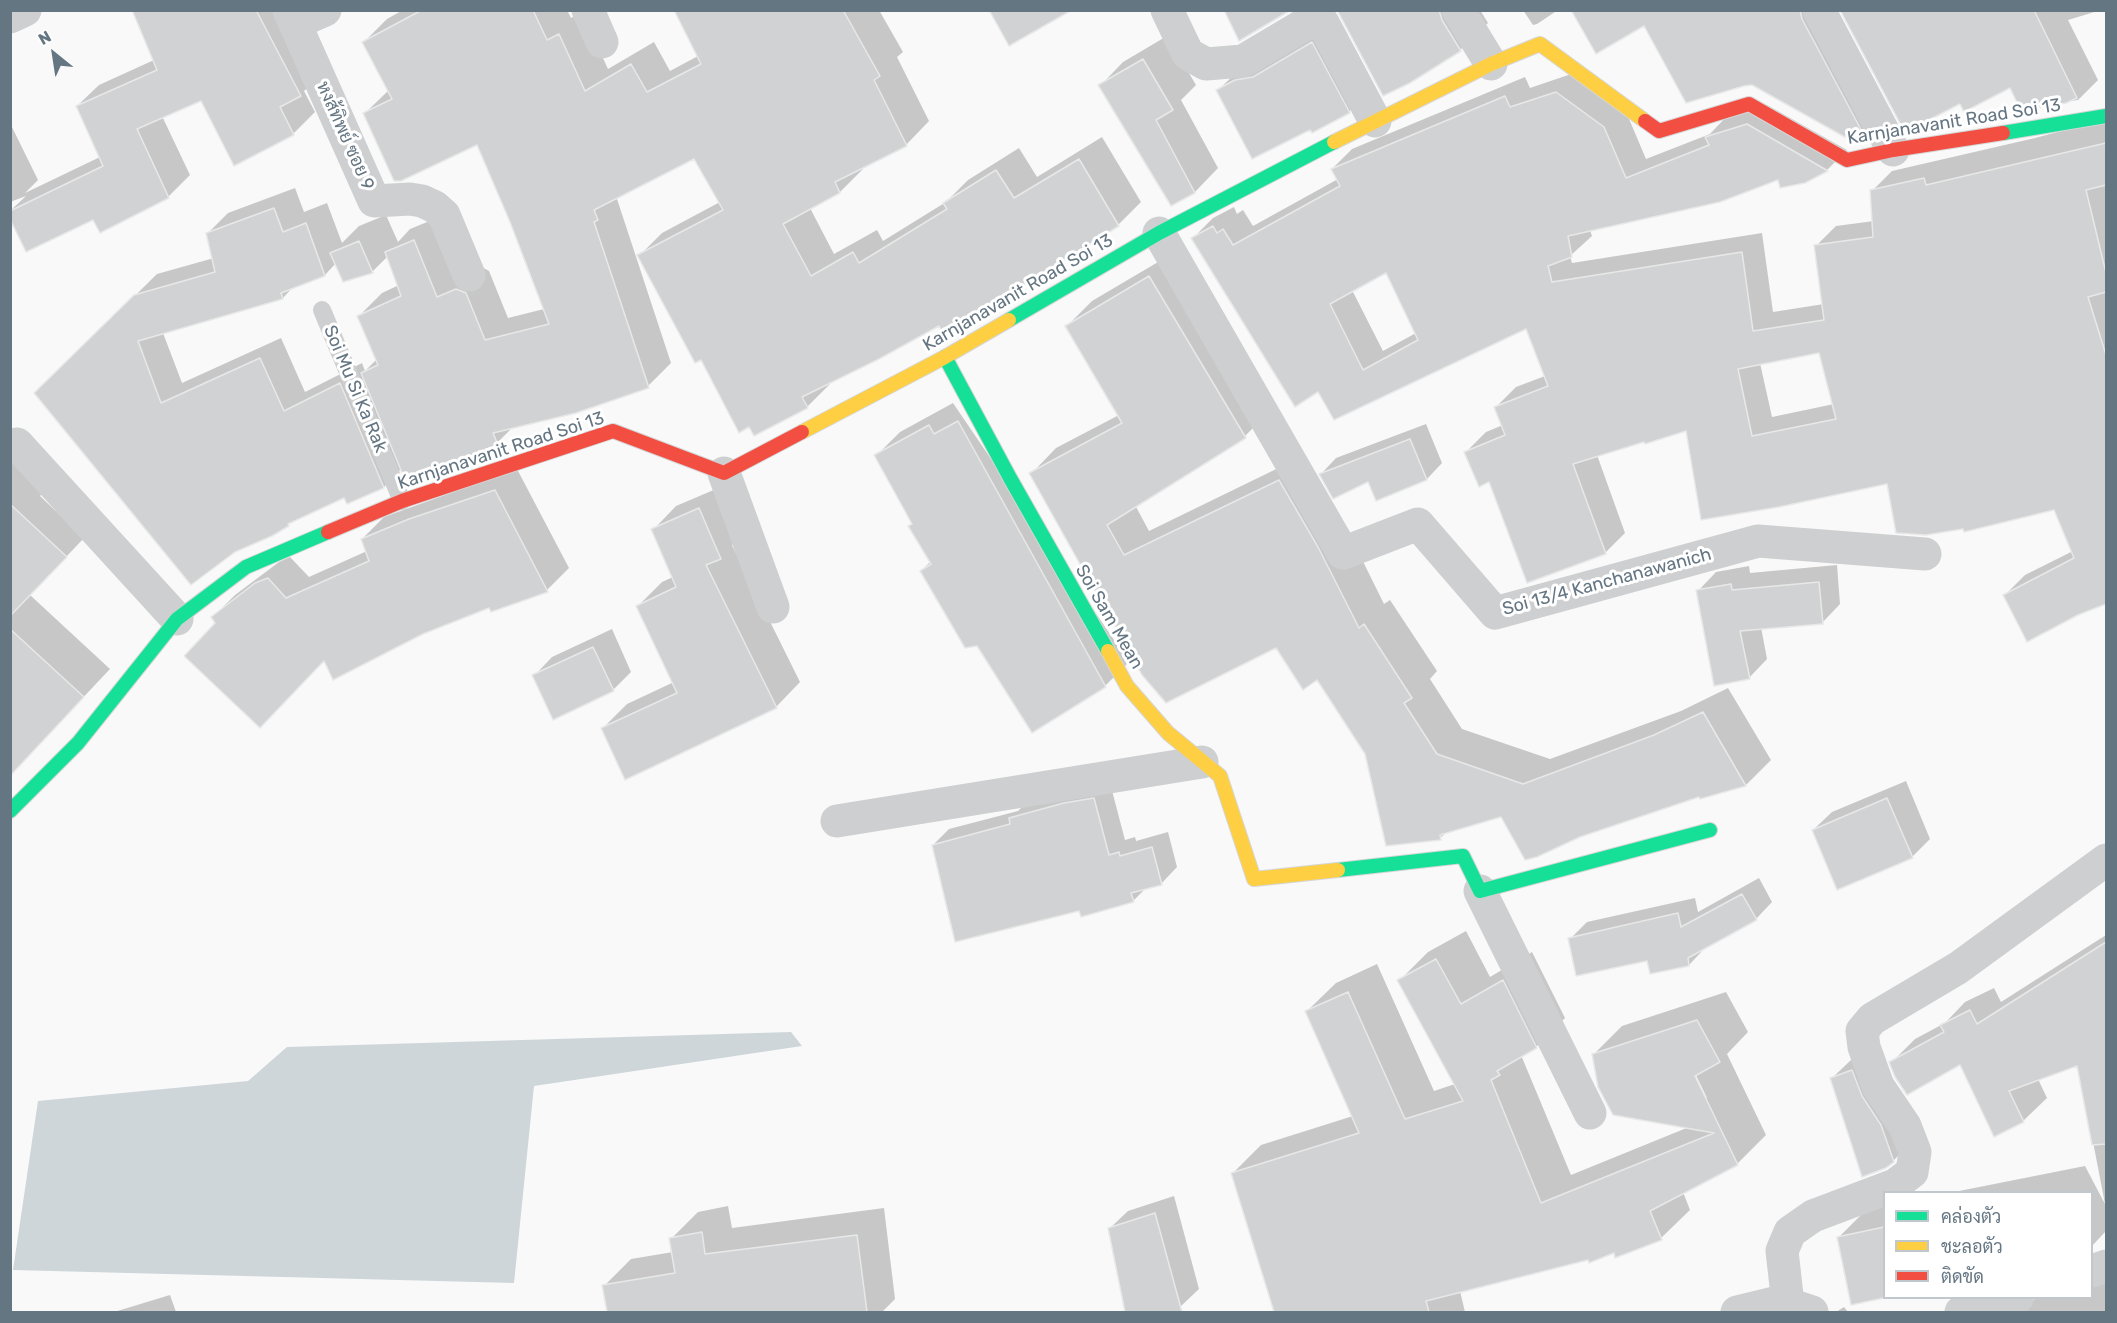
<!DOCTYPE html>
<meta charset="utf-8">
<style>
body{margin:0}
#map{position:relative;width:2117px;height:1323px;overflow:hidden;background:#f9f9f9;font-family:Rubik,Sarabun,sans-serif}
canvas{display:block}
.frame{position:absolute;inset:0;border:12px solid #657683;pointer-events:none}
.legend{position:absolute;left:1883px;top:1191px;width:210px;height:108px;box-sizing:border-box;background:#fff;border:2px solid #c1c8cd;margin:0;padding:8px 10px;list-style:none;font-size:18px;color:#657683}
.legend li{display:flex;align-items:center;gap:12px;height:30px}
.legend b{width:30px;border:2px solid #c1c8cd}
.north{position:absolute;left:24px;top:24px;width:60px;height:60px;-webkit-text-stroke:4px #fff;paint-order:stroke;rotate:330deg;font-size:16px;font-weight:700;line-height:24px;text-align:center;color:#657683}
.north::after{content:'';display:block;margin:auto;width:21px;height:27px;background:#657683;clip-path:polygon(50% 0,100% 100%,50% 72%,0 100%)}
</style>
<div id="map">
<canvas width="2117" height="1323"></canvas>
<div class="frame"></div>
<ul class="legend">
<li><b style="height:8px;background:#16e098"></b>คล่องตัว</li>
<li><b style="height:8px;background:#ffcf43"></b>ชะลอตัว</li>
<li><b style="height:8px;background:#f24e42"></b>ติดขัด</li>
</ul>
<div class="north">N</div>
</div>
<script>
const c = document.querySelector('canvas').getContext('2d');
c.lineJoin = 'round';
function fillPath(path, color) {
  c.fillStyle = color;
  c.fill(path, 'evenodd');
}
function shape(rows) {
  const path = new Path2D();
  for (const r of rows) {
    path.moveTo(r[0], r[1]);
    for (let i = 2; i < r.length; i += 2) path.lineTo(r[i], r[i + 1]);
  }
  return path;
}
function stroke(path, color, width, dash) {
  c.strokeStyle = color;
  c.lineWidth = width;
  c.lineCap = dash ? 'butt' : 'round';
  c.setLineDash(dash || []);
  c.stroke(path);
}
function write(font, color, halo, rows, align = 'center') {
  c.font = font + ' Rubik,Sarabun,sans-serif';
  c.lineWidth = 6;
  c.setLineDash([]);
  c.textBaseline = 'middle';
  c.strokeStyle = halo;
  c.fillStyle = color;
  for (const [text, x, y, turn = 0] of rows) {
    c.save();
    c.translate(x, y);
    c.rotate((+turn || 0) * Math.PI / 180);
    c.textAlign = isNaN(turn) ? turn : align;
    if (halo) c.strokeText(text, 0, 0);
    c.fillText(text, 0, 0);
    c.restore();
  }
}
fillPath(shape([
 [791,1032,802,1046,534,1086,514,1283,13,1270,38,1101,248,1081,287,1047]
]), '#ced6d9');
fillPath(shape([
 [133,10,289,10,321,74,304,91,315,112,293,134,201,99,162,116,190,175,168,197,101,231,94,218,10,211,26,196,10,202,10,123,38,180,25,193,100,157,77,106,99,85,154,60],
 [403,10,567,10,571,18,582,12,608,69,654,42,670,71,698,56,827,10,879,10,903,52,897,57,929,121,906,145,862,167,863,169,840,192,810,208,834,254,877,230,883,241,946,202,968,180,1019,148,1037,177,1102,137,1141,202,1118,225,939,324,829,382,830,384,807,407,702,358,639,256,662,233,720,202,695,157,617,199,671,363,648,386,514,426,497,443,483,449,476,455,402,468,384,487,347,502,345,496,294,520,288,525,36,393,157,274,214,258,207,234,228,213,295,188,304,212,327,203,342,243,359,226,386,215,398,242,410,229,437,218,480,266,489,271,508,318,544,309,511,222,478,143,364,114,389,90,364,42,387,19],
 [388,256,399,285,382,293,359,316,377,359,365,371,362,363,305,392,281,338,182,383,163,333,283,298,294,286,325,275,336,263,372,272],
 [1338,10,1480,10,1488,23,1460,50],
 [1523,10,1558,10,1537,24,1533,25],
 [1573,10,1828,10,1884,116,1864,136,1645,26],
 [1842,10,2101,10,2068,20,2098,80,2078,100,2022,109,2011,86,1961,102],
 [1330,25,1367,94,1349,112,1311,128,1218,90,1237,72],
 [1167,36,1196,85,1181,100,1218,168,1195,192,1172,204,1100,86,1123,62],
 [1577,72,1624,107,1646,159,1710,134,1726,117,1767,105,1847,150,1827,170,1804,181,1779,178,1590,230,1592,236,1570,256,1572,263,1762,233,1773,312,1824,304,1816,246,1836,226,1874,221,1872,191,1892,171,2035,138,2106,119,2106,602,2077,614,2005,595,2025,575,2073,551,2055,508,1964,527,1889,483,1687,429,1597,455,1625,533,1605,553,1490,480,1466,452,1486,432,1503,425,1496,407,1516,387,1545,376,1527,327,1319,390,1193,238,1213,218,1234,207,1237,214,1243,210,1253,226,1338,179,1332,169,1352,149,1525,77,1530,88],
 [1386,271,1416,333,1383,351,1352,290],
 [1820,351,1834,404,1772,417,1760,363],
 [1175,252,1270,411,1245,436,1135,505,1149,531,1305,455,1343,521,1384,604,1390,600,1437,671,1430,679,1462,729,1550,759,1681,711,1728,688,1771,760,1746,785,1701,797,1700,795,1502,815,1447,832,1440,838,1367,753,1317,678,1276,646,1167,701,1031,474,1056,448,1119,415,1066,327,1092,301],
 [953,403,1129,662,1105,686,978,644,921,571,931,561,913,523,876,456,900,432],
 [1426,424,1442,463,1427,479,1377,499,1369,480,1321,474,1336,458],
 [10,449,57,477,40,496,84,538,30,595,110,669,10,775],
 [517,469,569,568,547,590,490,606,325,659,217,623,213,617,235,595,279,562,290,557,309,577,367,551,362,539,384,517],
 [723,486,744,533,732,545,800,682,777,706,626,778,603,728,627,704,674,682,638,606,662,582,673,577,653,530,676,506],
 [1837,565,1840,604,1822,623,1761,627,1767,659,1749,678,1698,591,1716,572,1749,566,1750,573],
 [612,629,631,672,613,690,534,676,552,657],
 [1906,781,1930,839,1912,857,1813,830,1832,812],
 [1110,783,1125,840,1135,837,1136,841,1168,832,1177,867,1161,884,1147,887,1133,901,1080,909,933,845,949,829,1018,811,1026,803],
 [1759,878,1772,902,1756,919,1705,948,1689,965,1648,959,1570,939,1587,922,1695,898,1698,912],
 [1466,931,1490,977,1532,952,1565,1018,1536,1047,1521,1055,1571,1175,1689,1127,1593,1055,1622,1026,1726,992,1748,1032,1727,1054,1766,1135,1737,1164,1683,1192,1690,1210,1661,1238,1460,1291,1465,1312,1275,1312,1232,1174,1261,1145,1353,1116,1307,1011,1336,983,1377,964,1434,1091,1455,1084,1399,981,1428,952],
 [1693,1069,1707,1098,1704,1098,1690,1070],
 [2106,935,2106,1231,2092,1246,2092,1192,1954,1192,2085,1166,2105,1204,2078,1064,2038,1079,2047,1098,2023,1121,1960,1063,1891,1063,1915,1039,1945,1023,1965,1002,1994,988,2001,1002],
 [1871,1053,1911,1143,1893,1161,1832,1078,1851,1060],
 [1174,1196,1199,1289,1180,1307,1163,1312,1126,1312,1109,1229,1128,1211],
 [728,1206,732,1228,884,1208,895,1299,882,1312,608,1312,604,1286,631,1259,673,1252,671,1239,698,1212],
 [1884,1206,1884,1297,1852,1303,1839,1237,1866,1210],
 [2092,1267,2106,1268,2106,1312,2004,1312,2027,1301,2040,1298,2092,1298],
 [170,1295,176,1312,114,1312],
 [1844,1307,1848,1312,1837,1312,1839,1310]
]), '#0003');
const building = shape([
 [132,10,256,10,301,96,280,107,294,135,234,166,201,101,137,129,169,198,100,233,93,220,26,252,10,219,10,211,103,166,76,106,157,70,132,10],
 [422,10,533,10,547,40,559,34,585,91,631,64,647,92,701,64,674,10,843,10,880,76,874,80,907,146,835,182,840,193,783,224,811,276,853,252,859,263,947,209,943,203,996,170,1014,198,1079,159,1119,226,944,335,939,326,879,359,802,397,808,408,754,436,749,427,739,433,701,360,695,363,637,255,723,210,694,159,594,210,598,220,594,222,649,388,576,413,493,433,498,445,475,453,477,456,405,480,361,373,378,365,357,316,401,296,385,252,414,240,437,297,456,289,466,293,485,340,549,324,510,222,477,145,401,181,394,181,363,113,392,99,362,42,422,10],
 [989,10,1072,10,1009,46,989,10],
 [1224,10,1291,10,1239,41,1224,10],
 [1337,10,1439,10,1442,20,1461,51,1410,83,1383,96,1337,10],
 [1571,10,1800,10,1802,19,1865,137,1850,140,1752,85,1744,86,1686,103,1644,26,1596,54,1571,10],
 [1840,10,2034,10,2077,98,2066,103,2021,111,2010,88,1964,112,1960,104,1913,128,1903,129,1840,10],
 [1312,42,1350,113,1312,133,1310,130,1252,159,1216,90,1235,80,1253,77,1312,42],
 [1143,59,1173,110,1156,120,1195,193,1171,206,1098,85,1143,59],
 [1556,92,1604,127,1626,178,1709,145,1705,137,1747,124,1828,171,1805,183,1780,188,1778,180,1720,202,1568,236,1572,257,1548,266,1552,282,1742,252,1753,331,1824,320,1814,245,1873,237,1870,190,1924,178,1926,185,2106,143,2106,185,2086,190,2106,273,2106,292,2088,297,2106,355,2106,604,2078,615,2027,642,2003,595,2074,558,2054,510,1964,532,1963,529,1926,535,1896,533,1887,484,1779,507,1701,520,1686,431,1645,444,1644,442,1573,464,1606,554,1527,583,1489,482,1479,487,1464,452,1505,435,1494,407,1548,386,1526,329,1334,420,1318,392,1295,407,1191,238,1213,226,1217,233,1223,229,1233,245,1340,186,1331,169,1505,96,1510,107,1556,92],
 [1386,273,1418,340,1363,370,1330,304,1386,273],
 [1819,353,1836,419,1752,436,1738,369,1819,353],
 [274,208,283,232,306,223,325,276,281,293,283,299,138,341,161,403,260,358,284,411,340,383,384,488,347,504,344,498,288,524,289,526,272,536,235,552,191,585,34,393,134,295,215,272,206,233,274,208],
 [359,241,373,273,343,282,330,253,359,241],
 [1149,276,1246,438,1107,525,1124,555,1279,480,1318,547,1359,628,1364,624,1412,698,1404,703,1437,754,1523,784,1654,735,1703,712,1746,786,1700,799,1699,797,1580,837,1537,857,1525,860,1501,817,1440,835,1441,840,1386,846,1365,754,1317,680,1303,690,1276,648,1166,703,1142,675,1029,473,1122,423,1065,326,1149,276],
 [958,421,1106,687,1032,733,977,646,965,648,920,571,931,564,908,526,912,524,874,455,929,425,934,434,958,421],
 [1410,439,1427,480,1376,501,1368,482,1333,499,1319,474,1410,439],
 [495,490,548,592,491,612,489,608,423,634,333,680,324,661,260,728,184,656,215,623,211,617,255,583,268,578,286,598,369,561,361,539,409,519,495,490],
 [10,504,67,557,10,616,10,504],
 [699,508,721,559,706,565,777,708,625,780,601,728,677,693,636,606,676,587,651,529,699,508],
 [1819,582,1823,624,1740,631,1750,679,1714,686,1696,590,1731,584,1732,590,1819,582],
 [10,629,84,697,10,776,10,629],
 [593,647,614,691,553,720,532,675,593,647],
 [1094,798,1109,855,1119,852,1120,856,1152,847,1162,885,1131,893,1134,902,1081,917,1079,911,955,942,932,845,1010,824,1009,818,1064,803,1094,798],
 [1887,798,1913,858,1837,890,1812,830,1887,798],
 [1742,894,1757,920,1688,958,1689,966,1650,974,1647,961,1576,976,1568,938,1678,913,1681,927,1742,894],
 [2106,942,2106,1144,2092,1145,2077,1066,2009,1091,2024,1122,1994,1137,1960,1065,1907,1095,1895,1077,1889,1062,1944,1032,1940,1025,1970,1010,1977,1024,2106,942],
 [1436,959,1461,1004,1503,980,1537,1048,1497,1071,1500,1075,1491,1080,1541,1203,1714,1133,1613,1115,1598,1087,1592,1054,1697,1020,1720,1062,1695,1076,1738,1165,1650,1211,1662,1240,1615,1258,1614,1253,1589,1263,1588,1260,1426,1301,1429,1312,1274,1312,1231,1173,1359,1133,1305,1011,1348,992,1405,1119,1463,1101,1397,980,1436,959],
 [1852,1070,1862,1096,1881,1125,1894,1162,1886,1168,1862,1177,1830,1078,1852,1070],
 [1155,1213,1182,1312,1125,1312,1108,1228,1155,1213],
 [1884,1227,1884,1298,1851,1305,1837,1237,1884,1227],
 [702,1232,705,1254,857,1235,867,1312,607,1312,602,1285,675,1273,669,1238,702,1232]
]);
fillPath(building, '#d0d2d3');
stroke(building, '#e8e8e8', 1.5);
const fast = shape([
 [2003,133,2106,116],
 [1009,320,1159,233,1334,142],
 [945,357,1010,478,1108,651],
 [10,811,78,743,177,619,246,567,328,532],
 [1338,870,1463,856,1480,891,1710,830]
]);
const slow = shape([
 [1334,142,1491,64,1540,44,1645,121],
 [802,432,945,357,1009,320],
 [1108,651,1127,686,1168,733,1220,776,1254,879,1338,870]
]);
const jam = shape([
 [1645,121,1659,131,1749,104,1847,160,1893,150,2003,133],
 [328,532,402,501,613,431,724,473,802,432]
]);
stroke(fast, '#d5d6d7', 16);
stroke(slow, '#d5d6d7', 16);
stroke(jam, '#d5d6d7', 16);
stroke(shape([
 [322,310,402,501]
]), '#cecfd0', 18);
stroke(shape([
 [289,10,374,201,410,199,422,201,435,207,444,215,469,275],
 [588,10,602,42],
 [1167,10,1188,54,1206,64,1243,61,1312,20,1323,23,1375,121],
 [1458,10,1491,64],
 [1819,10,1893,150],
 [10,17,25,10],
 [295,23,325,10],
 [1159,233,1343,553,1418,524,1495,613,1758,541,1925,554],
 [17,444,177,619],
 [724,473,773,607],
 [837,821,1202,762],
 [1480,891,1590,1113],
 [2092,1271,2106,1266],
 [1788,1304,1782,1251,1790,1232,1813,1216,1895,1185,1912,1172,1915,1152,1905,1126,1878,1086,1864,1047,1862,1031,1872,1019,1958,968,2106,860],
 [1737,1312,1774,1303,1788,1304,1812,1312],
 [1961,1312,2017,1298]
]), '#cecfd0', 33);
stroke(fast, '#16e098', 14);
stroke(slow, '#ffcf43', 14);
stroke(jam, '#f24e42', 14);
write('18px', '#657683', '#fff', [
 ["Karnjanavanit Road Soi 13",1954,122,-9],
 ["หงส้ทิพย์ ซอย 9",345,136,66],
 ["Karnjanavanit Road Soi 13",1018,293,-30],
 ["Soi Mu Si Ka Rak",355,389,67],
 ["Karnjanavanit Road Soi 13",501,451,-18],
 ["Soi 13/4 Kanchanawanich",1607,582,-15],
 ["Soi Sam Mean",1109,617,60]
]);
</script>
